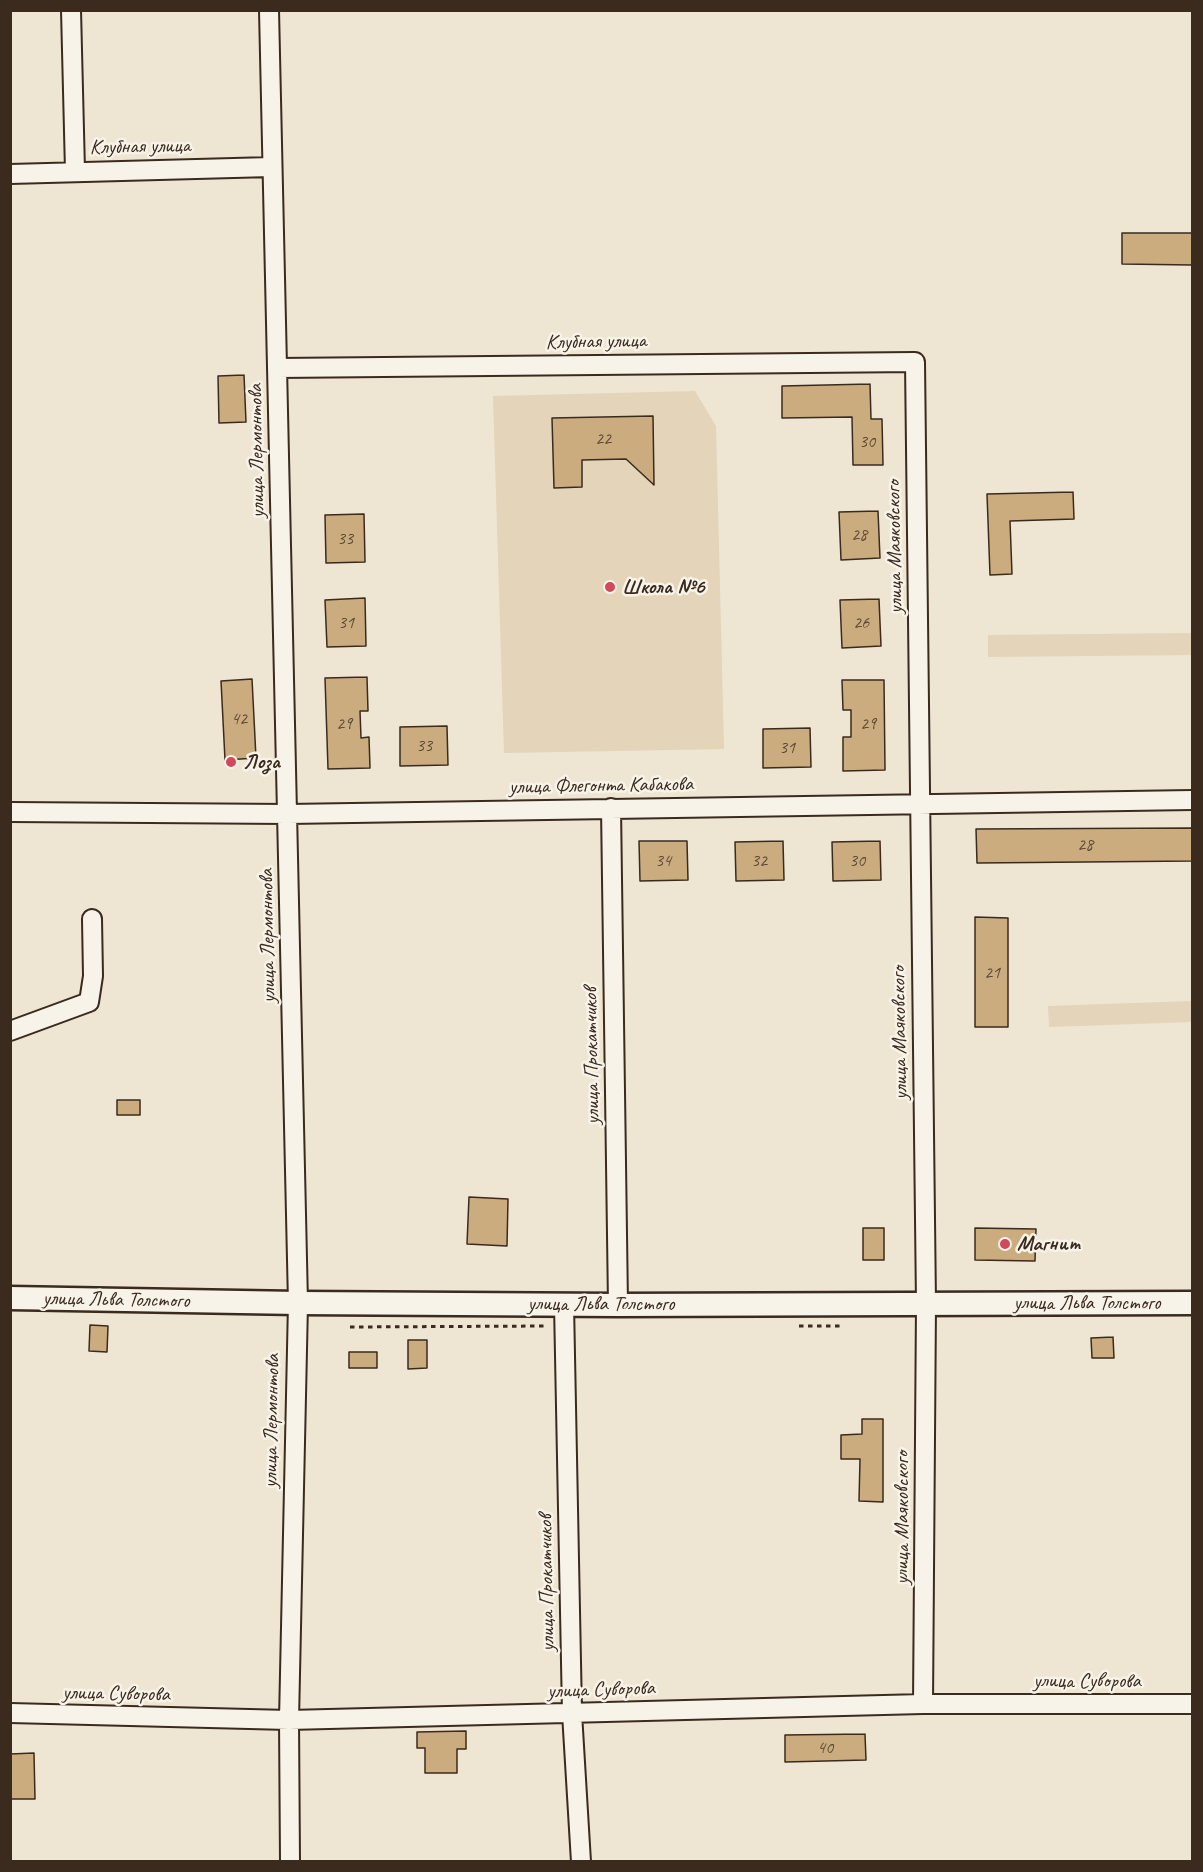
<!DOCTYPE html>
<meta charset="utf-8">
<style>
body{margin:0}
#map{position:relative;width:1203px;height:1872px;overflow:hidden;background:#eee5d3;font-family:Caveat,sans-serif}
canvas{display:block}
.frame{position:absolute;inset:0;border:12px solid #3b2a1e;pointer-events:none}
</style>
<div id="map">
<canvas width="1203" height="1872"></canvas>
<div class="frame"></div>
</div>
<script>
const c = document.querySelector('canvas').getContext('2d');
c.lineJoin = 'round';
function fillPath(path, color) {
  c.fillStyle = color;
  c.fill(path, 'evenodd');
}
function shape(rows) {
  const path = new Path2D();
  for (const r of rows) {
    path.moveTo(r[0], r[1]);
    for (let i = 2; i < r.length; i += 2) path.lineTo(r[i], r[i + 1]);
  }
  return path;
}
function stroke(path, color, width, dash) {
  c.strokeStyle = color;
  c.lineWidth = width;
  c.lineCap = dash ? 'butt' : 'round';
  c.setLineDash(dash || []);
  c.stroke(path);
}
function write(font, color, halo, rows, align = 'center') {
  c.font = font + ' Caveat,sans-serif';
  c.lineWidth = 5;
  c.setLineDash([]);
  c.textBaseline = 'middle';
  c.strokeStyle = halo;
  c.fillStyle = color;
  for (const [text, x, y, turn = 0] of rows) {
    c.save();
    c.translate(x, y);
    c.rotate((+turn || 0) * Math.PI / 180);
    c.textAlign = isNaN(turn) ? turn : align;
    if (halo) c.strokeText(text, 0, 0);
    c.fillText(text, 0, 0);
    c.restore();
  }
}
fillPath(shape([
 [695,391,716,426,724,749,504,753,493,396],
 [1192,633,1192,655,988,657,988,635],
 [1192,1001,1192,1022,1049,1027,1048,1006]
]), '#e3d4ba');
const building = shape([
 [1122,233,1192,233,1192,265,1122,264,1122,233],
 [244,375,246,422,219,423,218,376,244,375],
 [870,384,871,419,882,419,883,465,853,465,852,417,782,418,782,386,870,384],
 [653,416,654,485,626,459,582,460,582,487,554,488,552,418,653,416],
 [1073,492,1074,519,1010,521,1012,574,990,575,987,494,1073,492],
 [878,511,880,558,841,560,839,512,878,511],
 [364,514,365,562,326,563,325,515,364,514],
 [365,598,366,646,327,647,325,600,365,598],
 [879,599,881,646,842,648,840,600,879,599],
 [367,677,368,711,360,711,361,738,369,737,370,768,328,769,325,678,367,677],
 [252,679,256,758,225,760,221,681,252,679],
 [842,680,884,680,885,770,843,771,843,737,851,737,851,710,843,710,842,680],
 [447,726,448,765,400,766,400,727,447,726],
 [810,728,811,767,763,768,763,729,810,728],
 [1192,828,1192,861,977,863,976,829,1192,828],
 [639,841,687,841,688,880,640,881,639,841],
 [783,841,784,880,736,881,735,842,783,841],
 [880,841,881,880,833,881,832,842,880,841],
 [975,917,1008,918,1008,1027,975,1027,975,917],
 [117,1100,140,1100,140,1115,117,1115,117,1100],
 [469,1197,508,1199,507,1246,467,1244,469,1197],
 [863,1228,884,1228,884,1260,863,1260,863,1228],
 [975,1228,1036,1229,1035,1261,975,1260,975,1228],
 [90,1325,108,1326,107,1352,89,1351,90,1325],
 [1113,1337,1114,1358,1092,1358,1091,1338,1113,1337],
 [408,1340,427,1340,427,1368,408,1369,408,1340],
 [349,1352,377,1352,377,1368,349,1368,349,1352],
 [862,1419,883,1419,883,1502,859,1501,860,1459,841,1459,841,1435,862,1434,862,1419],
 [466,1731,466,1749,457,1749,457,1773,425,1773,425,1748,417,1748,417,1732,466,1731],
 [865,1734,866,1760,785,1762,785,1735,865,1734],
 [34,1753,35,1799,10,1799,10,1754,34,1753]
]);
fillPath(building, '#caac7f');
stroke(building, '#3b2a1e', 1.5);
const minor = shape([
 [71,10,75,171],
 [269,10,298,1303,289,1720,290,1862],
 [10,174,271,167],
 [278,368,915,362,926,1304,923,1704],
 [611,808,618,1305],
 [10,812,288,814,1192,800],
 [10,1031,89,1002,93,976,92,919],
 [564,1304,572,1713,581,1862],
 [10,1713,289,1720,923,1704,1192,1704]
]);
const major = shape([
 [10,1298,298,1303,618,1305,1192,1303]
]);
stroke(minor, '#3b2a1e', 22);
stroke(major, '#3b2a1e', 27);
stroke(shape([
 [799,1326,843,1326],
 [350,1327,547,1326]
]), '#3b2a1e', 3, [4.5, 4.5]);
stroke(minor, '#f7f3e8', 18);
stroke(major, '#f7f3e8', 22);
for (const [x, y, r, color] of [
 [610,587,6,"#d1495b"],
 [231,762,6,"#d1495b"],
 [1005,1244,6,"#d1495b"]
]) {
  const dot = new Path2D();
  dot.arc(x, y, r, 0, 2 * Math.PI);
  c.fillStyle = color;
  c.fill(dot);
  stroke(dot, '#f7f3e8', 2);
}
write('18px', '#5f4a36', null, [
 ["22",603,439],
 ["30",867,442],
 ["28",859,535],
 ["33",345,539],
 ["31",346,623],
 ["26",861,623],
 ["42",239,719],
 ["29",344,724],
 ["29",868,724],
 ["33",424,746],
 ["31",787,748],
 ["28",1085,845],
 ["34",663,861],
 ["32",759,861],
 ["30",857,861],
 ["21",992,973],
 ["40",825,1748]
]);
write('21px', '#3b2a1e', '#f7f3e8', [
 ["Клубная улица",140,147,-1],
 ["Клубная улица",596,342,-1],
 ["улица Лермонтова",257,451,-91],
 ["улица Маяковского",895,547,-91],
 ["улица Флегонта Кабакова",601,786,-1],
 ["улица Лермонтова",268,936,-91],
 ["улица Маяковского",900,1033,-91],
 ["улица Прокатчиков",592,1056,-91],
 ["улица Льва Толстого",116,1300,1],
 ["улица Льва Толстого",1087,1303],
 ["улица Льва Толстого",601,1304],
 ["улица Лермонтова",272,1421,-89],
 ["улица Маяковского",902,1518,-90],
 ["улица Прокатчиков",547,1583,-91],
 ["улица Суворова",1087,1681],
 ["улица Суворова",601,1690,-2],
 ["улица Суворова",116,1694,1]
]);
write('bold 21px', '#3b2a1e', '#f7f3e8', [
 ["Школа №6",622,587],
 ["Лоза",243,762],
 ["Магнит",1017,1244]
], 'left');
</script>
